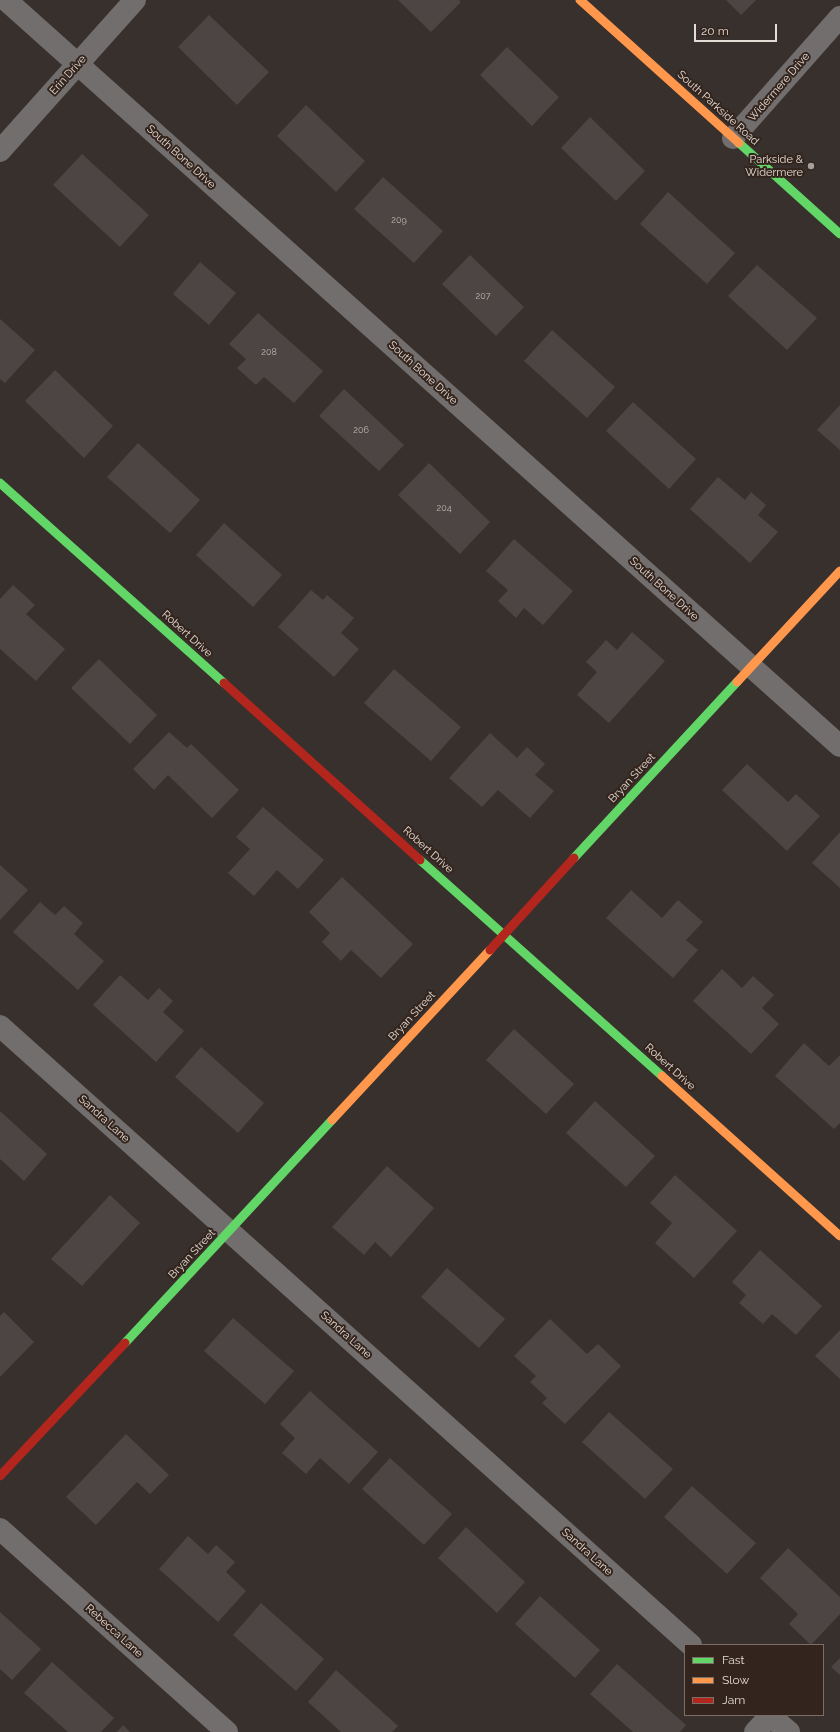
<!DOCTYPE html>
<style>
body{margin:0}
#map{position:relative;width:840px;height:1732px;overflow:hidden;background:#38302c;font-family:Raleway,sans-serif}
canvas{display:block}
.legend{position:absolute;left:684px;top:1644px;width:140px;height:72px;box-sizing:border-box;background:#33251d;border:1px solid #7a6e67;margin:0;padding:5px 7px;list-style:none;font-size:12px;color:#e5dbd5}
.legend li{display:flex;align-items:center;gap:8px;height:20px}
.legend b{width:20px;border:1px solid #7a6e67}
.scale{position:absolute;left:694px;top:24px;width:83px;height:18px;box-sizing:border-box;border:2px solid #e5dbd5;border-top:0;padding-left:5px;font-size:12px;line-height:14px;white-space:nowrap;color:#e5dbd5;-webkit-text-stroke:3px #33251d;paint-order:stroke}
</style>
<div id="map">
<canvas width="840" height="1732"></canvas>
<ul class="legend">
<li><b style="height:5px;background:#63d668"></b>Fast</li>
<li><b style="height:5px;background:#ff974d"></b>Slow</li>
<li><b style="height:5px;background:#b3261e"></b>Jam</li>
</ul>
<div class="scale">20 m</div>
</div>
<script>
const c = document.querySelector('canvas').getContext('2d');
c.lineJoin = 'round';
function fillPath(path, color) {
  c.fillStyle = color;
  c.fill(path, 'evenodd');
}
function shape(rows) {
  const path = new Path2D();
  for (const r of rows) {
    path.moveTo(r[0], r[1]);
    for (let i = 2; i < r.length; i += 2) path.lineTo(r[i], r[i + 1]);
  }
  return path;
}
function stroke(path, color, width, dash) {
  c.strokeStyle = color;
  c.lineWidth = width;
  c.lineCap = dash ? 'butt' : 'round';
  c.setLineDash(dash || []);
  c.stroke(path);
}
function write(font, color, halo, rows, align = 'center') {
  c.font = font + ' Raleway,sans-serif';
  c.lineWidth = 4;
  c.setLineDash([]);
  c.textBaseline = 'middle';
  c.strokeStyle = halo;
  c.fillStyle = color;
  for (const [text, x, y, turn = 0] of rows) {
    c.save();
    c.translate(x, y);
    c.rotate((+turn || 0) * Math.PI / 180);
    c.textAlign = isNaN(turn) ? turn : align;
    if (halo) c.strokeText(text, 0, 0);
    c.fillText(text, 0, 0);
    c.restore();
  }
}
fillPath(shape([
 [398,0,459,0,461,2,431,32],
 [726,0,756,0,741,15],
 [209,15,269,72,237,105,178,47],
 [507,47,559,97,532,126,480,75],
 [306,105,365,161,336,192,277,136],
 [590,117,645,171,616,201,561,148],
 [82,154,149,215,120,247,53,185],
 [383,177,443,231,414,263,354,209],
 [668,192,735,253,707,284,640,224],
 [470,255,524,307,496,336,442,284],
 [200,262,236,293,209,325,173,294],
 [757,265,817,318,787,350,728,296],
 [258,313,323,371,294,403,264,377,256,385,237,368,246,359,229,344],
 [0,319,35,350,5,383,0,379],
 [552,330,615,387,587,418,524,361],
 [55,370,113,426,84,458,25,401],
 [344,389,404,445,379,471,319,416],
 [633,402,696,459,669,489,606,431],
 [840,405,840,450,817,430],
 [138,443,200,500,170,533,107,477],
 [429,463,490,522,460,554,398,495],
 [718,477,745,500,751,492,766,505,758,515,778,532,750,563,690,509],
 [224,523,282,575,253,607,196,555],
 [514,539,573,591,543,625,524,608,516,618,498,601,508,590,486,571],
 [13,585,35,605,26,614,65,649,36,681,0,649,0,599],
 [311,590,323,600,327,595,354,618,341,633,359,649,334,677,278,627],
 [632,632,665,661,609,723,577,695,597,672,586,662,606,640,617,650],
 [99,659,157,715,130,744,71,688],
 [394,669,461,727,431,761,364,703],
 [169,732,187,748,191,744,239,790,212,818,168,775,154,790,133,769],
 [490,733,517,758,527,747,545,764,535,775,554,791,530,818,498,790,482,807,449,778],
 [747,764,788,802,796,794,820,816,787,851,722,790],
 [263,807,324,860,298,889,277,870,254,896,228,873,250,849,236,837],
 [840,832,840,888,812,863],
 [0,865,28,890,0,920],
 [342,877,413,944,381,978,351,950,341,961,322,942,330,933,309,912],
 [631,890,662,918,678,900,703,922,686,940,698,950,673,978,606,918],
 [40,902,55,915,64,906,83,923,74,934,104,961,78,990,13,932],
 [722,969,742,988,753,976,774,995,762,1008,779,1024,751,1054,693,1001],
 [120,975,148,1000,159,988,173,1001,163,1012,184,1031,156,1062,93,1005],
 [514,1029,574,1084,546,1114,486,1060],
 [804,1043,829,1066,840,1055,840,1123,834,1129,775,1076],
 [201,1047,264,1103,238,1133,175,1077],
 [595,1101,655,1156,626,1187,566,1133],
 [0,1111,47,1154,24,1181,0,1159],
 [387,1166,434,1208,391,1257,375,1242,364,1255,332,1227],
 [675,1175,737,1231,694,1278,655,1243,672,1223,650,1203],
 [110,1195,140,1223,82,1286,51,1259],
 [760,1250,822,1306,796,1335,772,1314,763,1324,739,1303,746,1295,732,1282],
 [447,1268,505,1319,479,1348,421,1297],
 [4,1312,34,1342,0,1377,0,1316],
 [233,1318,294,1371,265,1404,204,1351],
 [550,1319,587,1354,598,1344,621,1366,565,1424,542,1403,547,1398,530,1382,536,1376,514,1356],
 [840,1330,840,1379,815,1356],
 [310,1391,378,1452,349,1484,320,1458,306,1474,282,1453,295,1438,280,1424],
 [609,1412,673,1469,645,1499,582,1442],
 [126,1434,169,1475,150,1494,137,1482,96,1525,66,1497],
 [390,1458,452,1514,424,1545,362,1489],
 [692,1486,756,1543,727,1574,664,1517],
 [466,1527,525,1582,497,1613,438,1558],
 [188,1536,208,1554,216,1545,235,1562,226,1572,246,1591,218,1622,159,1569],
 [788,1548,840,1597,840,1614,811,1645,789,1624,798,1614,760,1578],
 [540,1596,600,1650,575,1678,515,1624],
 [261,1603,324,1659,296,1691,233,1635],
 [0,1612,41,1649,12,1680,0,1669],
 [840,1658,840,1675,831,1667],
 [52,1662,114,1718,101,1732,68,1732,24,1693],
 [617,1664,686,1725,680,1732,633,1732,590,1694],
 [336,1670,398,1726,392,1732,341,1732,308,1702],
 [123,1725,130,1732,117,1732]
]), '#4c4543');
stroke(shape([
 [6,0,840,746],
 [733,138,840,17],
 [0,151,135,0],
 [0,1026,691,1645],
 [0,1529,227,1732],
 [769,1715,789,1732],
 [755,1732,770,1716]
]), '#726e6d', 22);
stroke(shape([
 [739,143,840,234],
 [0,483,224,683],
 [574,858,737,682],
 [420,860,662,1076],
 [125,1343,332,1120]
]), '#63d668', 9);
stroke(shape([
 [580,0,739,143],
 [737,682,840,571],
 [662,1076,840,1236],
 [332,1120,490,950]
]), '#ff974d', 9);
stroke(shape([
 [224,683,420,860],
 [490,950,574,858],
 [0,1476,125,1343]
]), '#b3261e', 9);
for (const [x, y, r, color] of [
 [811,166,4,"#a89f9a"]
]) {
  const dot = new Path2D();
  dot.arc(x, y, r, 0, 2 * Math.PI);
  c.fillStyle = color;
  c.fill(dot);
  stroke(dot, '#33251d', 1.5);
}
write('9px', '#bfb6b0', null, [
 ["209",399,220],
 ["207",483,296],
 ["208",269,352],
 ["206",361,430],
 ["204",444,508]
]);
write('11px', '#e5dbd5', '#33251d', [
 ["Erin Drive",68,75,-48],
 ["Widermere Drive",779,87,-49],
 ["South Parkside Road",718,108,42],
 ["South Bone Drive",181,157,42],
 ["South Bone Drive",423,373,42],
 ["South Bone Drive",664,589,42],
 ["Robert Drive",187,634,42],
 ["Bryan Street",632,778,-47],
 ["Robert Drive",428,850,42],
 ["Bryan Street",412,1016,-47],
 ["Robert Drive",670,1067,42],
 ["Sandra Lane",104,1119,42],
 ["Bryan Street",192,1254,-47],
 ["Sandra Lane",346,1335,42],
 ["Sandra Lane",587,1552,42],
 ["Rebecca Lane",114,1631,42]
]);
write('11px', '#e5dbd5', '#33251d', [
 ["Parkside &",803,160],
 ["Widermere",803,173]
], 'right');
</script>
